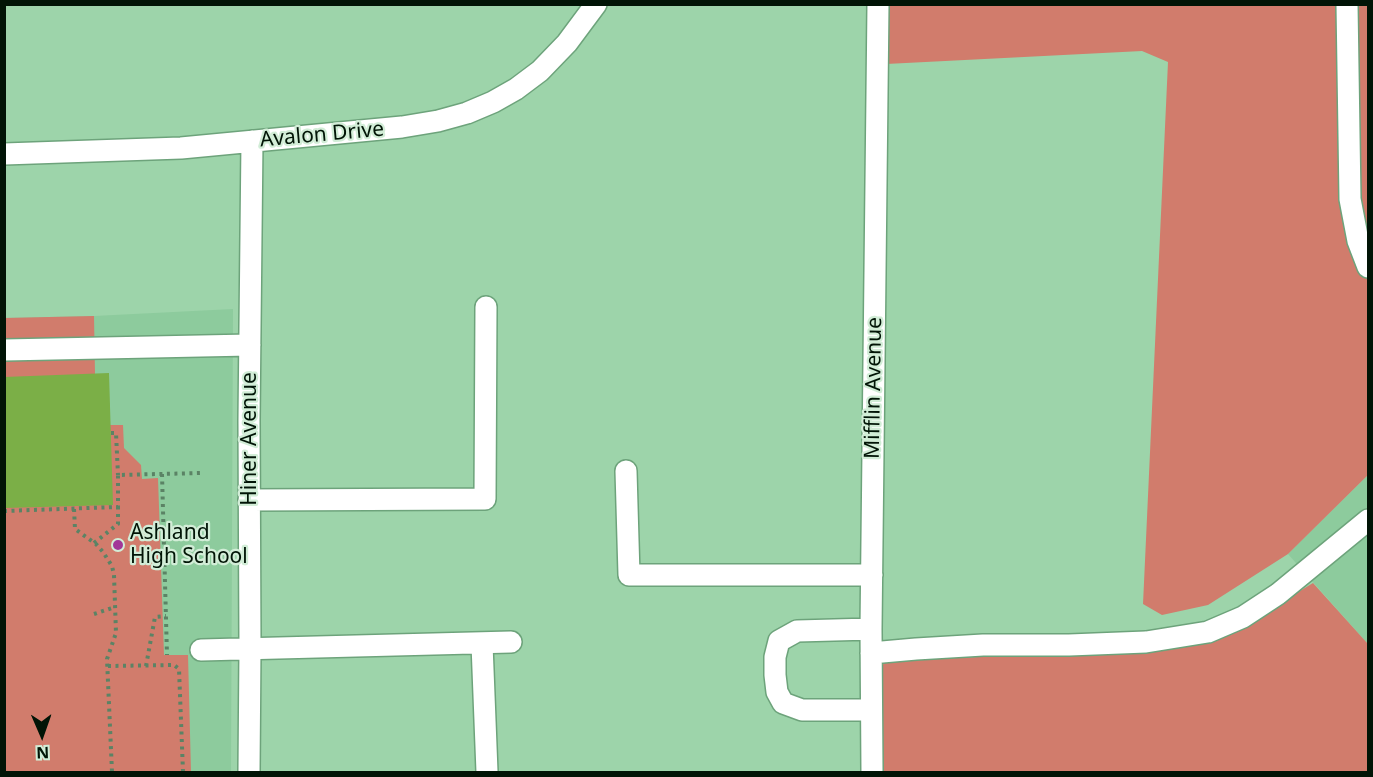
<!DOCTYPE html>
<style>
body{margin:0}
#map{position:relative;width:1373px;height:777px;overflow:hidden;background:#9dd4aa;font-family:"Noto Sans",sans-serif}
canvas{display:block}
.frame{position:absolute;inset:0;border:6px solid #011406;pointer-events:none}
.north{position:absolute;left:12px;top:705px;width:60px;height:60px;-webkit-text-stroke:4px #d2edd7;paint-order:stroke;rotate:178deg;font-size:16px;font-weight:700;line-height:24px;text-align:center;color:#011406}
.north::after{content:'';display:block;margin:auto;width:21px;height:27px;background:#011406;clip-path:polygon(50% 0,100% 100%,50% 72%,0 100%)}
</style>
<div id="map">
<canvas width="1373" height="777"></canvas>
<div class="frame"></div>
<div class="north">N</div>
</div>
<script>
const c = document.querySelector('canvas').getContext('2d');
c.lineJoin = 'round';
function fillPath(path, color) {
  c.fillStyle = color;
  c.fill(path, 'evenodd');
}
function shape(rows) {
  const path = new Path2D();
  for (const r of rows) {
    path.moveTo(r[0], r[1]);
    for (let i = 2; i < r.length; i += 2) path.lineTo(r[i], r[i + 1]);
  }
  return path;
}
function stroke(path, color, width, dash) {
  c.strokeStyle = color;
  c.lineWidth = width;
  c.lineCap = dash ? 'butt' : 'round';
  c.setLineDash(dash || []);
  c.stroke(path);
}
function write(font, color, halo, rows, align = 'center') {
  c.font = font + ' "Noto Sans",sans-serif';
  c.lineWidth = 4.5;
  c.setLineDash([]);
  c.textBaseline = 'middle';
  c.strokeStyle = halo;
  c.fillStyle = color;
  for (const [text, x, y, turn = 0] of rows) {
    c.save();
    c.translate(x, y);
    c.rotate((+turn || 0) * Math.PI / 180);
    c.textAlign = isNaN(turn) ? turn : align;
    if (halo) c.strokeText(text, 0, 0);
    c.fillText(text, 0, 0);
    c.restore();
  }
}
fillPath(shape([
 [233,309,231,772,5,772,4,318,94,316],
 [1368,475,1368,644,1288,554]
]), '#8dcb9d');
fillPath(shape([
 [886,5,1368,5,1368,475,1288,554,1208,605,1162,615,1143,604,1168,62,1142,51,886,64],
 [94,316,95,374,110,425,123,425,124,448,141,465,142,479,158,478,164,655,188,655,191,772,5,772,4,318],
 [1313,583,1368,644,1368,772,876,772,876,670,887,661,1182,648,1231,633]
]), '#d17c6c');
fillPath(shape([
 [109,373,113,505,4,508,4,377]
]), '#7baf47');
const minor = shape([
 [1347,4,1350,199,1358,241,1368,267],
 [4,154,181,148,402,127,438,121,467,113,493,102,516,89,540,71,567,43,596,4],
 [4,350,250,345],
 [626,471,629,575,872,575],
 [249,500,485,499,486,307],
 [871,629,797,631,779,641,775,657,775,675,777,692,783,703,802,710,871,710],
 [482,644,487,772],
 [201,650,511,642],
 [871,653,916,649,983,645,1069,645,1146,642,1208,632,1243,617,1278,594,1368,520],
 [249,772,250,648,249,420,252,141],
 [872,772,871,629,878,4]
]);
stroke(minor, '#6da37b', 24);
stroke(shape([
 [111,433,116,433,118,475],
 [162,474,167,655],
 [74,509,75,529,96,544,103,552,112,566,114,575,116,633,107,659,112,772],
 [4,511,118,507,118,475,201,473],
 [94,543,118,524,118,507],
 [94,614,115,607],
 [108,666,174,665,179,669,183,772],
 [146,666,155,617,166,616]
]), '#5b8365', 4, [3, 4.5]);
stroke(minor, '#fff', 21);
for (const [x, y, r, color] of [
 [118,545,6,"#a23798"]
]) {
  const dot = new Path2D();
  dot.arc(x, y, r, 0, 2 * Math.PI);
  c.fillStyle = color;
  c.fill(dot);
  stroke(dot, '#d2edd7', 2);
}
write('21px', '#011406', '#d2edd7', [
 ["Avalon Drive",322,135,-5],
 ["Mifflin Avenue",874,388,-89],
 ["Hiner Avenue",250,439,-90]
]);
write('21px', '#011406', '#d2edd7', [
 ["Ashland",130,533],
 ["High School",130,557]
], 'left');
</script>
